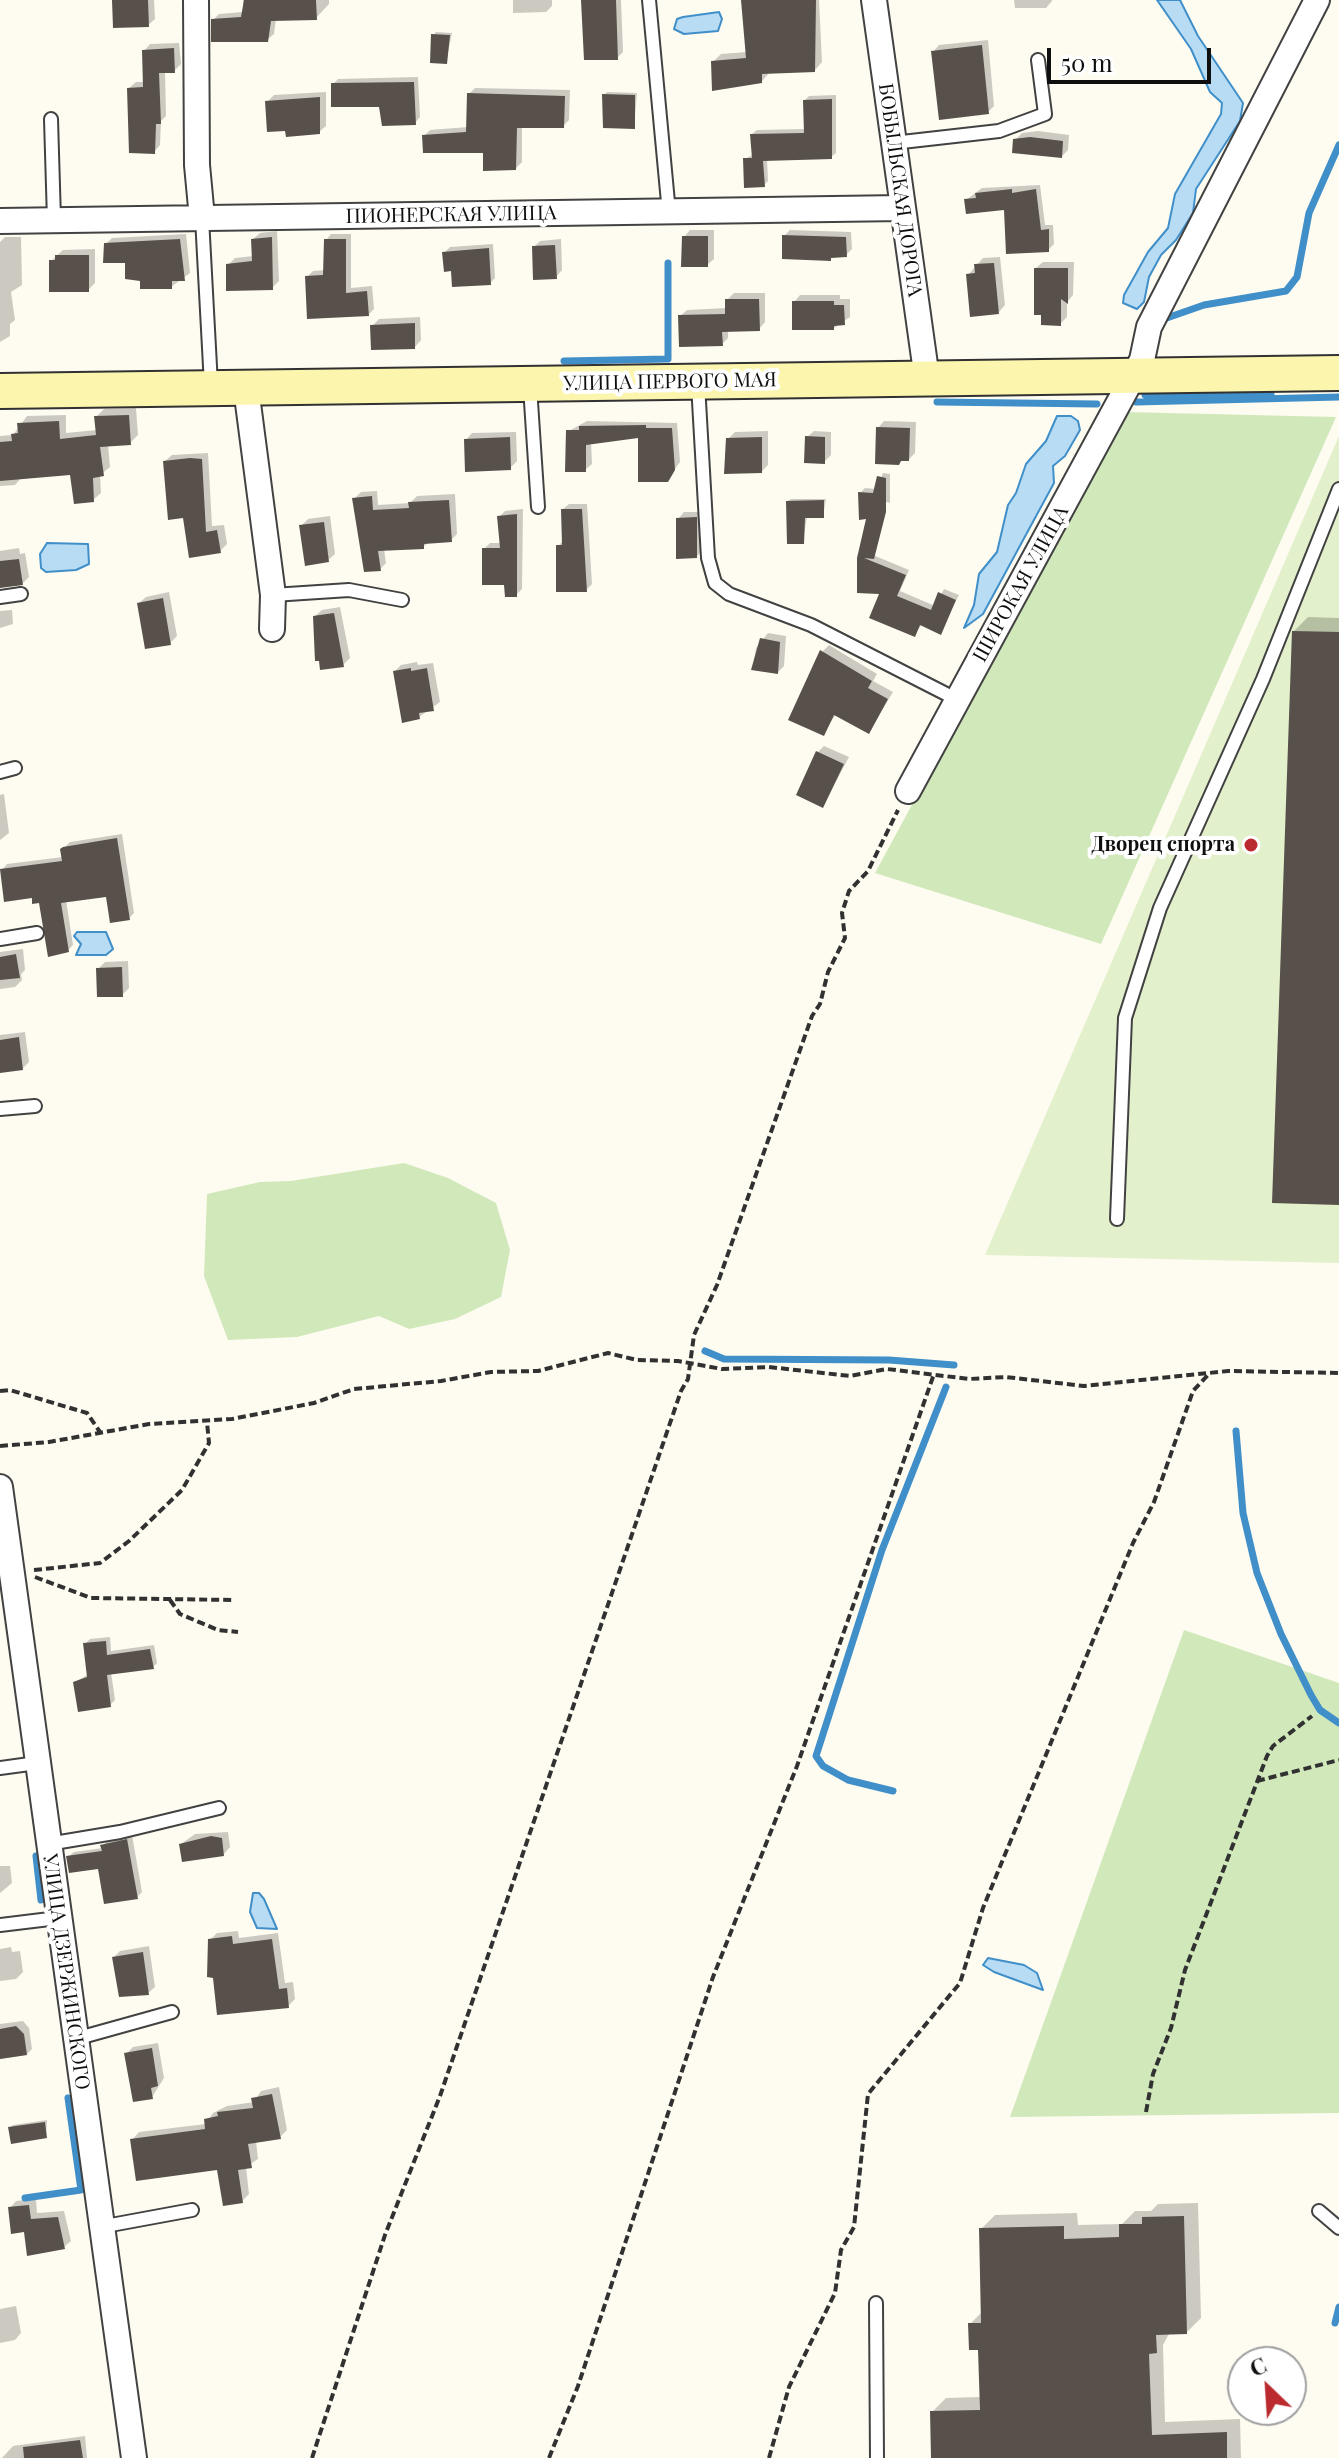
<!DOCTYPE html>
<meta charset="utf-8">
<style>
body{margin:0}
#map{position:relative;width:1339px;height:2458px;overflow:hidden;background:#fefcf1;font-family:"Playfair Display",serif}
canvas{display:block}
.north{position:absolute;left:1227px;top:2346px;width:80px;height:80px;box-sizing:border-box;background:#fff;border:2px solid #9f9f9f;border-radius:50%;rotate:335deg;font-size:22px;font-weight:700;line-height:32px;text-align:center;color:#0f0f0f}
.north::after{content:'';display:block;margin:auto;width:28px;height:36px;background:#bb2a2e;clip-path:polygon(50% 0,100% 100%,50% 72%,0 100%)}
.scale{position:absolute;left:1047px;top:48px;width:164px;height:36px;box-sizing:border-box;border:4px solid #0f0f0f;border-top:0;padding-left:10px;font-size:24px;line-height:28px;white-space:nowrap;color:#0f0f0f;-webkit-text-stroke:6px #fff;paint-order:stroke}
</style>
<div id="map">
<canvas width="1339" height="2458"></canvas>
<div class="north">С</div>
<div class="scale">50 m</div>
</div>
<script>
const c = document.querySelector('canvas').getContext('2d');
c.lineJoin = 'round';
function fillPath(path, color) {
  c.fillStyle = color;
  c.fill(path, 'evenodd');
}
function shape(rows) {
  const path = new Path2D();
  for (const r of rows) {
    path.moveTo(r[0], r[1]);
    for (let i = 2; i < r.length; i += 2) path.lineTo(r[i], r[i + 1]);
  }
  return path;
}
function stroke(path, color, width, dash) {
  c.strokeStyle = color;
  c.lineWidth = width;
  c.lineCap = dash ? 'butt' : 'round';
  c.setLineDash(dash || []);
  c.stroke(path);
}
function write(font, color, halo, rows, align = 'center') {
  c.font = font + ' "Playfair Display",serif';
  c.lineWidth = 8;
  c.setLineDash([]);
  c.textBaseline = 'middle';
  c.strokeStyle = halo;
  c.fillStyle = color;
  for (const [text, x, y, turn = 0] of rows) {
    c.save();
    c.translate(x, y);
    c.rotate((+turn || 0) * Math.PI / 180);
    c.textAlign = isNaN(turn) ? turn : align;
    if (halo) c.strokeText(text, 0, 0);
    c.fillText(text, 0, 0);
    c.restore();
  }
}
fillPath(shape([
 [1125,412,1336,417,1101,944,875,873],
 [404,1163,448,1178,496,1203,510,1250,501,1297,455,1319,409,1329,379,1316,297,1337,228,1340,204,1276,207,1194,260,1182,291,1181],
 [1184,1630,1339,1683,1339,2113,1010,2117]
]), '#d1e8bb');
fillPath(shape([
 [1339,436,1339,1263,985,1255]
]), '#e3f0cc');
const water = shape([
 [1157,0,1180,0,1198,36,1243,103,1240,121,1196,189,1193,213,1176,240,1161,255,1149,277,1144,302,1137,309,1123,303,1124,295,1148,252,1168,228,1175,194,1221,114,1222,103,1210,92,1191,49,1157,0],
 [719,12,722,19,718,31,684,34,674,29,677,19,683,17,719,12],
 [1057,416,1071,416,1078,421,1080,430,1065,456,1053,466,1054,483,983,614,964,628,974,605,979,574,997,552,1008,505,1016,493,1026,464,1046,441,1057,416],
 [47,543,88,544,89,564,76,570,46,572,41,568,40,554,47,543],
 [77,932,106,932,113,949,106,955,76,955,81,944,74,936,77,932],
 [253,1893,259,1893,264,1899,277,1929,257,1928,250,1912,253,1893],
 [988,1958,1024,1965,1037,1973,1043,1990,994,1972,983,1965,988,1958]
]);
fillPath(water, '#b7dcf4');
stroke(water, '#408fc9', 2);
fillPath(shape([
 [114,0,154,0,155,19,148,25],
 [243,0,329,0,329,4,316,18,276,19,274,34,267,40,213,20,219,14,243,12],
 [513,0,552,0,552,6,546,12,513,13],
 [583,0,621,0,623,52,617,58],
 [743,0,819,0,822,62,815,70,771,71,762,81,713,62,721,54,747,52],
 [1014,0,1052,0,1052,1,1046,8,1015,8],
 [436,32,452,33,446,62,433,35],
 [988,40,994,106,988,112,933,52,939,45],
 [179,43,181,64,174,71,165,71,166,116,161,121,160,145,154,152,129,88,136,82,145,82,144,51,150,44],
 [418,77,420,117,415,123,333,84,338,79],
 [475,88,570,90,569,120,563,126,522,126,522,162,516,168,485,151,424,136,430,130,468,127,469,94],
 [326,92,326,126,319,132,267,102,274,95],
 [607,92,637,93,634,127,604,95],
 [836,95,836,153,831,157,767,159,768,181,764,185,745,159,754,154,752,134,757,130,805,129,805,100,809,96],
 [1038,131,1069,135,1068,150,1062,156,1015,140,1022,133],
 [1040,185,1045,225,1053,225,1054,244,1048,250,1006,208,966,200,982,188],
 [690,230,714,230,714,259,707,265,684,237],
 [790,230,851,232,852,249,846,255,784,236],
 [277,231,279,281,272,288,228,265,235,258,254,256,253,239,260,233],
 [186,234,190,273,171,287,142,280,106,244,112,238],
 [331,234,351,234,351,288,372,286,374,309,369,314,307,277,313,271,325,270,326,240],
 [5,237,21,237,22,285,11,292,15,320,10,324,10,336,0,342,0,242],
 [561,239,562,270,556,277,534,247,540,241],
 [493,244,495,278,490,283,453,269,444,253,450,247],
 [95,249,95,283,88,290,51,261,63,250],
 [1000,257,1005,305,999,312,968,275,983,258],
 [1043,262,1074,262,1073,295,1067,302,1067,317,1060,324,1036,268],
 [734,293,765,293,765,322,759,329,728,329,728,338,722,344,680,316,687,310,727,308,727,300],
 [800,295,840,295,840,299,850,299,850,317,834,328,794,302],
 [420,317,421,340,415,347,372,326,379,319],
 [136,408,138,435,130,443,108,445,110,467,100,475,101,493,93,500,72,473,22,477,15,485,0,486,0,436,13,435,27,416,66,415,66,433,97,430,96,417,104,409],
 [587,421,677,423,680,462,667,480,640,436,591,442,592,464,585,470,567,432],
 [884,421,916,422,915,453,909,459,878,428],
 [768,431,768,465,762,471,728,439,735,432],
 [814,431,831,432,831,455,824,462,807,437],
 [516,432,517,461,510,468,466,440,472,433],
 [208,453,212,526,224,525,227,544,220,551,184,516,165,461,172,455],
 [883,473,890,474,890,503,886,502,873,555,909,570,900,591,935,606,944,589,959,595,940,632,922,624,915,634,882,592,859,591,869,517,860,493,865,488,876,489],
 [377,491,378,505,410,503,417,496,455,494,457,534,451,540,429,542,423,547,384,549,386,563,380,569,355,498,361,492],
 [791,499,826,499,823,516,807,516,803,542,788,501],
 [569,504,587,504,592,584,586,590,558,546,564,540,563,509],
 [523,509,522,589,516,595,484,549,490,543,501,543,499,517,505,511],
 [684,512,702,512,703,550,697,556,678,519],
 [330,516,335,554,328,560,301,526,308,519],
 [19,548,20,554,25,553,29,577,22,584,0,587,0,551],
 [169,592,177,636,170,643,139,603,146,597],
 [340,607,350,658,343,665,315,616,322,610],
 [12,610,13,624,0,628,0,611],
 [1308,617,1339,618,1339,1203,1294,631],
 [768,633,786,636,784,666,778,672,753,668,756,648],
 [829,645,877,674,873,681,893,692,869,732,836,714,823,734,822,652],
 [417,662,418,665,433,663,440,702,419,717,395,671,401,665],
 [824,746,849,757,823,806,818,752],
 [4,794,9,833,0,840,0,795],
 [122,834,134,913,129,918,107,895,66,900,73,945,68,950,41,901,2,870,7,864,63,857,62,850,70,842],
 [23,949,25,970,21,974,22,980,15,987,0,989,0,952],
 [128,961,129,988,122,995,98,969,105,962],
 [25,1032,29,1062,23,1068,0,1069,0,1035],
 [110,1637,111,1651,154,1645,157,1663,153,1667,111,1672,115,1700,110,1705,75,1682,89,1674,85,1644,90,1639],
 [228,1832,230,1847,224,1854,181,1844,195,1834],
 [132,1835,142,1892,137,1897,100,1867,68,1857,74,1852,103,1848,107,1840],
 [0,1866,10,1866,12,1883,0,1893],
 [238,1931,239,1938,278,1933,285,1983,293,1982,295,1999,288,2006,210,1940,217,1933],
 [149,1946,155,1987,148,1993,120,1996,114,1957,120,1951],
 [11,1947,12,1952,20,1951,23,1972,16,1979,0,1981,0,1949],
 [23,2021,29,2028,32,2049,26,2055,0,2059,0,2024],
 [158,2043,164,2078,152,2097,126,2054,133,2047],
 [279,2087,287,2130,280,2137,256,2141,258,2159,246,2167,249,2194,242,2201,219,2167,132,2140,139,2132,206,2124,213,2113,227,2106,254,2102,261,2091],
 [47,2120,46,2136,10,2128,13,2125],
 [36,2199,37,2213,64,2211,71,2241,64,2247,26,2230,10,2208,16,2201],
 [1198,2203,1201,2318,1187,2332,1170,2332,1163,2345,1165,2422,1240,2419,1241,2458,933,2458,932,2412,946,2398,981,2397,980,2348,970,2324,983,2311,981,2229,995,2215,1077,2213,1078,2225,1122,2224,1135,2211,1151,2211,1158,2204],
 [16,2306,21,2333,15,2340,0,2343,0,2309],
 [85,2436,87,2458,2,2458,13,2446]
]), '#0003');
stroke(shape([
 [1161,320,1204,305,1286,291,1297,277,1309,213,1339,145],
 [564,361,668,359,668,263],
 [1145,395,1271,394],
 [937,402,1097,404],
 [1136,402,1339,397],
 [705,1351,724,1359,889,1360,954,1365],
 [1236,1431,1243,1513,1257,1573,1281,1634,1311,1695,1320,1710,1339,1723],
 [893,1791,848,1780,823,1766,816,1756,882,1550,946,1387],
 [36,1856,41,1900],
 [25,2198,81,2190,68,2098],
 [1335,2323,1339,2307]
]), '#408fc9', 7);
fillPath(shape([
 [112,0,148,0,149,27,113,28],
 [244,0,316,0,317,20,271,21,268,42,211,42,211,19,241,17],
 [581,0,616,0,618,60,584,60],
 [741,0,816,0,815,72,762,74,762,83,712,91,711,61,746,58],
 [431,34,450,35,447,64,430,63],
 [982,45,989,114,939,120,931,51],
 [174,48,175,73,159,73,161,124,156,124,155,154,129,153,127,88,143,87,142,50],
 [414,82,416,125,382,126,379,107,331,107,331,83],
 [467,93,565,96,564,128,517,128,516,170,483,171,483,153,423,153,422,135,466,132],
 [602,94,635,95,635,129,603,128],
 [320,97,320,134,286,137,285,131,267,132,265,101],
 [832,99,832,159,763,161,765,187,744,188,743,158,752,158,750,134,804,133,803,100],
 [1030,137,1063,141,1062,158,1012,153,1013,139],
 [1012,189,1012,193,1036,189,1041,230,1049,229,1049,252,1006,254,1004,210,966,214,964,199,976,198,975,193],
 [782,235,846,237,847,257,831,258,831,261,782,259],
 [682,236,708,236,708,267,681,267],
 [272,237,273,290,226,291,226,264,252,261,251,239],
 [180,239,185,281,172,281,172,289,140,289,140,281,125,279,125,263,103,263,104,243],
 [324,239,346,239,346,293,367,291,369,316,307,319,305,276,323,275],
 [555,245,557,279,533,280,532,246],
 [489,248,491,285,452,287,451,271,444,272,442,252],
 [55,255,89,255,89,292,49,292,49,260,55,260],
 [994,263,999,314,970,317,966,274,975,273,974,264],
 [1034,268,1068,268,1068,304,1061,299,1061,326,1041,325,1041,315,1034,315],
 [725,299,759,299,760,331,722,332,723,346,679,347,678,315,725,314],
 [792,301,834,301,834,305,844,305,845,325,834,326,834,330,792,330],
 [415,323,415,349,371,350,370,325],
 [129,415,131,445,100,447,104,476,93,478,94,502,74,504,70,475,0,481,0,442,12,441,11,434,18,433,17,423,59,421,60,439,96,435,94,416],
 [646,425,646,428,672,428,675,470,668,482,638,482,638,438,586,445,586,472,565,472,566,430,579,430,579,426],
 [876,427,910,428,909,461,901,461,899,465,875,464],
 [805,436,825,437,825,464,804,463],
 [510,437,511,470,465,472,464,439],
 [762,437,762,473,724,474,726,438],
 [190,458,202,459,206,532,217,530,221,553,189,558,183,518,168,520,163,461],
 [877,476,886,478,886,512,874,559,864,558,906,575,897,596,931,610,938,592,956,600,941,635,920,625,915,637,869,618,879,594,857,593,857,558,866,519,859,520,858,492,873,493],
 [372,496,373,510,409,508,408,502,449,500,452,542,424,544,424,549,378,551,381,571,364,572,352,498],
 [824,500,824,518,805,518,804,544,787,544,786,501],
 [561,509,582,509,587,592,556,592,556,545,562,545],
 [517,514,517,597,505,597,504,585,482,585,482,548,500,548,497,516],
 [697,517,697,558,676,559,676,518],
 [324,522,329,562,305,566,299,525],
 [19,559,23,585,0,588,0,561],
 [163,598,171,645,145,649,137,603],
 [334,613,344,667,320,670,319,661,315,661,313,616],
 [1292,631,1339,632,1339,1205,1272,1203],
 [760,638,780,642,778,674,751,670],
 [820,650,872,681,868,688,888,699,869,734,834,715,824,736,788,720],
 [411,668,411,671,427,668,434,711,419,713,420,719,402,723,393,671],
 [816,751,844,764,823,808,796,795],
 [117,838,130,920,110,923,106,897,61,903,69,952,48,957,39,903,32,904,32,898,4,902,0,869,62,861,60,849,63,847],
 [16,954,20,978,0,980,0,957],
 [122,967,123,997,97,997,96,968],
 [19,1037,23,1070,0,1073,0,1040],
 [106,1641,107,1655,150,1649,154,1669,107,1675,111,1707,78,1712,73,1682,87,1677,83,1643],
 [211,1836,222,1838,224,1856,182,1862,179,1844],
 [127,1839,138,1899,104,1904,98,1869,69,1873,66,1856,102,1851,100,1845],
 [232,1936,233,1944,272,1939,279,1989,287,1988,289,2008,217,2015,213,1978,207,1977,208,1939],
 [143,1952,149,1995,119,1997,112,1957],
 [16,2026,24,2034,27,2055,0,2059,0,2029],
 [152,2048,158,2086,151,2088,153,2099,133,2102,124,2053],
 [272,2094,281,2139,248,2144,252,2168,238,2170,243,2203,223,2206,217,2170,136,2181,130,2139,205,2129,204,2119,218,2116,217,2112,253,2108,251,2098],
 [45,2122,47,2138,11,2144,8,2127],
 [29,2205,31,2219,58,2217,65,2249,27,2256,24,2232,11,2234,8,2207],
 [1184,2216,1187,2334,1156,2335,1157,2353,1149,2354,1152,2435,1227,2432,1227,2458,931,2458,930,2411,980,2410,978,2350,969,2350,968,2323,981,2323,979,2228,1064,2226,1064,2239,1119,2237,1119,2224,1142,2224,1142,2217],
 [80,2440,83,2458,24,2458,23,2447]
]), '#57504b');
const lane = shape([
 [649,0,669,213],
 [51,119,54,220],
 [893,143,999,131,1045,114,1038,60],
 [202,218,211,385],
 [698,384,708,558,715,583,729,594,811,625,956,699],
 [530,387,538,507],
 [273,595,349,590,402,600],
 [0,597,21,594],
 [0,772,15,768],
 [0,939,37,933],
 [0,1109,35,1106],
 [1117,1219,1125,1018,1160,908,1263,679,1339,489],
 [0,1768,37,1763],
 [48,1844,120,1832,219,1808],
 [0,1925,58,1918],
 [75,2039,172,2012],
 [1319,2211,1339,2228],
 [100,2227,192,2210],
 [876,2303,877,2458]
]);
const street = shape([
 [196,0,197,165,202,218],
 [874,0,927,379],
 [0,221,902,208],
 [246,388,273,595,272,629],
 [908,791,1142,360,1149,327,1317,0],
 [0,1487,134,2458]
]);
const secondary = shape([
 [0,391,1339,373]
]);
stroke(lane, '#424242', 16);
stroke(street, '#424242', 28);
stroke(secondary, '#313131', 38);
stroke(shape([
 [0,1391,10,1390,87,1413,100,1432],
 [0,1446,49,1442,149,1424,232,1419,314,1403,354,1389,441,1381,491,1372,538,1371,608,1353,637,1360,678,1361,722,1369,769,1367,850,1376,887,1369,969,1379,1006,1377,1084,1386,1228,1371,1339,1373],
 [34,1570,100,1563,129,1541,182,1490,209,1443,207,1422],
 [35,1577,91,1598,234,1600],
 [170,1600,180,1614,218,1630,238,1632],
 [1257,1781,1339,1760],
 [1146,2112,1153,2074,1171,2028,1185,1970,1267,1756,1273,1746,1312,1716],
 [312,2458,385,2235,440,2096,681,1391,688,1379,694,1335,717,1285,812,1016,820,1004,828,972,845,938,842,913,849,891,868,871,898,810],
 [549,2458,578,2386,713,1977,797,1766,934,1374],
 [769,2458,789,2387,835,2293,841,2250,854,2227,868,2094,960,1983,983,1908,1133,1543,1154,1502,1193,1391,1208,1375]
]), '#313131', 4, [8, 4]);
stroke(lane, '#fff', 12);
stroke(street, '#fff', 24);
stroke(secondary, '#fcf5ae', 34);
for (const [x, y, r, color] of [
 [1251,845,8,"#bb2a2e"]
]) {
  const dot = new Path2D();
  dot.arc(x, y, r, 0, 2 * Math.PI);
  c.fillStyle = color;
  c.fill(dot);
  stroke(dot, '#fff', 3);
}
write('20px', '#0f0f0f', '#fff', [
 ["БОБЫЛЬСКАЯ ДОРОГА",900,190,82],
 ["ПИОНЕРСКАЯ УЛИЦА",451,215,-1],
 ["УЛИЦА ПЕРВОГО МАЯ",670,382,-1],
 ["ШИРОКАЯ УЛИЦА",1021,584,-61],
 ["УЛИЦА ДЗЕРЖИНСКОГО",66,1972,82]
]);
write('bold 20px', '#0f0f0f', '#fff', [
 ["Дворец спорта",1235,845]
], 'right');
</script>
